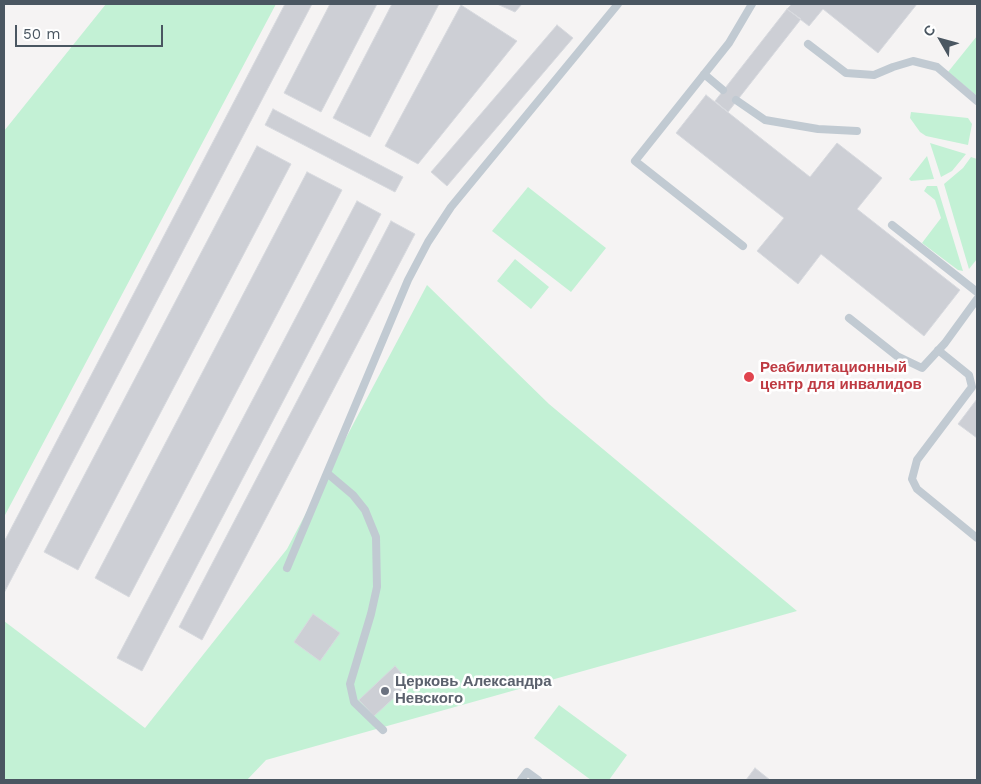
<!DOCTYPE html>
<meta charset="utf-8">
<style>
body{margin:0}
#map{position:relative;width:981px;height:784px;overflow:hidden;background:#f5f3f3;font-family:"Work Sans",sans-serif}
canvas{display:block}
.frame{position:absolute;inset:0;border:5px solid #4a5661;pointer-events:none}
.north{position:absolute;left:916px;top:15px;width:50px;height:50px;-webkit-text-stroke:4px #fff;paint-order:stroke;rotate:308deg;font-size:14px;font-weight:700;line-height:20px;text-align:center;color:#4a5661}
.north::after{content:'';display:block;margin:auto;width:18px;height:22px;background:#4a5661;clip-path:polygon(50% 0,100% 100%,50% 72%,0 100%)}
.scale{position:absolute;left:15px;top:25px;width:148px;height:22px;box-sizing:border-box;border:2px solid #4a5661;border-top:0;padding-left:6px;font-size:15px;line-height:18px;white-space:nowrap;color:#4a5661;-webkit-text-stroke:4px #fff;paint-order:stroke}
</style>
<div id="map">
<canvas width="981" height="784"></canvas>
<div class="frame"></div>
<div class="north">С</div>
<div class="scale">50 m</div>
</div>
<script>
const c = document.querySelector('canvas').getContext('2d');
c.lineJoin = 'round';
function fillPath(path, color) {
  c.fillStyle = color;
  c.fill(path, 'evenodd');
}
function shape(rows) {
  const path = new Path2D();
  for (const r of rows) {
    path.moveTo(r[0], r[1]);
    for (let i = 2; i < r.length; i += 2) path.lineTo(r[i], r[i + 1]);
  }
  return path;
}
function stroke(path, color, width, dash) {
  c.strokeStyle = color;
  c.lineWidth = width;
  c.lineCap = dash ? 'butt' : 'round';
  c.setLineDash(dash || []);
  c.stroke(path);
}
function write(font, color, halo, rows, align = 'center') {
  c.font = font + ' "Work Sans",sans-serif';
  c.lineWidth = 5;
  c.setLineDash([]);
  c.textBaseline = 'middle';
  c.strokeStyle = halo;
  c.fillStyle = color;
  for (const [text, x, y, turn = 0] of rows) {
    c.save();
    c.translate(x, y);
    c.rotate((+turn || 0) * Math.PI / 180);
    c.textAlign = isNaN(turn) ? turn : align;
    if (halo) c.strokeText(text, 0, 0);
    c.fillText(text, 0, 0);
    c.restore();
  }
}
fillPath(shape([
 [106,4,276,4,4,517,4,131],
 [977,36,977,96,948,72],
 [911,112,968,118,972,124,968,145,926,136,920,132,910,118],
 [930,143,966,154,952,171,941,177],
 [927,156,934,179,911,181,909,179],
 [971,157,977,159,977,259,969,269,944,184,963,168],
 [927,186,937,186,963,271,958,270,922,243,941,218,935,200,924,191],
 [528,187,606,248,571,292,492,231],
 [515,259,549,287,531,309,497,281],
 [427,285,549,404,797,611,266,760,247,780,4,780,4,621,145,728,287,549],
 [559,705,627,755,609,780,591,780,534,738]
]), '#c3f1d5');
const building = shape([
 [285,4,312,4,4,593,4,542,285,4],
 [330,4,377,4,321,112,284,93,330,4],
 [392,4,439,4,370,137,333,118,392,4],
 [497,4,522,4,515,12,497,4],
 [792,4,917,4,878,53,823,9,809,26,787,9,792,4],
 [461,5,517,41,418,164,385,146,461,5],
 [787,9,801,19,728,112,715,101,787,9],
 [557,25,573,38,447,186,431,172,557,25],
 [706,95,810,177,837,143,882,178,857,209,960,290,924,336,821,254,798,284,757,251,784,218,676,133,706,95],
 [273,109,403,177,395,192,265,125,273,109],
 [257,146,291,164,78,570,44,552,257,146],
 [307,172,342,190,129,597,95,578,307,172],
 [357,201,381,214,142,671,117,658,357,201],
 [391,221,415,234,202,640,179,627,391,221],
 [977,399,977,438,958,424,977,399],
 [313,614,340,633,320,661,294,642,313,614],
 [395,666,410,683,374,716,359,700,395,666],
 [755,768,770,780,746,780,755,768]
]);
fillPath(building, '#cdcfd5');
stroke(building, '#d7d9de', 1);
stroke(shape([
 [808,44,846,73,874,75,893,67,913,61,937,67,977,101],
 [704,74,723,90],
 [736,100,765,120,818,129,857,131],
 [892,225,977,292],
 [743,246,635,161,729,43,752,4],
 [849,318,897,356,922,368,945,343,977,299],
 [938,350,969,375,972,387,917,460,912,479,917,489,977,538],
 [327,473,353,495,365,510,376,537,377,587,371,614,350,684,354,702,383,730],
 [287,568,408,280,428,242,451,207,618,4],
 [521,780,527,772,538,780]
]), '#c1cad2', 8);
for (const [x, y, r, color] of [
 [749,377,6,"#e0444e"],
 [385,691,5,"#6b7280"]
]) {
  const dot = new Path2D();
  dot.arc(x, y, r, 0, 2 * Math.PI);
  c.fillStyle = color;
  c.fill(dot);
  stroke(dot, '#fff', 2);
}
write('bold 15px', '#be3a42', '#fff', [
 ["Реабилитационный",760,368],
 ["центр для инвалидов",760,385]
], 'left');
write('bold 15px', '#5b616d', '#fff', [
 ["Церковь Александра",395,682],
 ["Невского",395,699]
], 'left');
</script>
